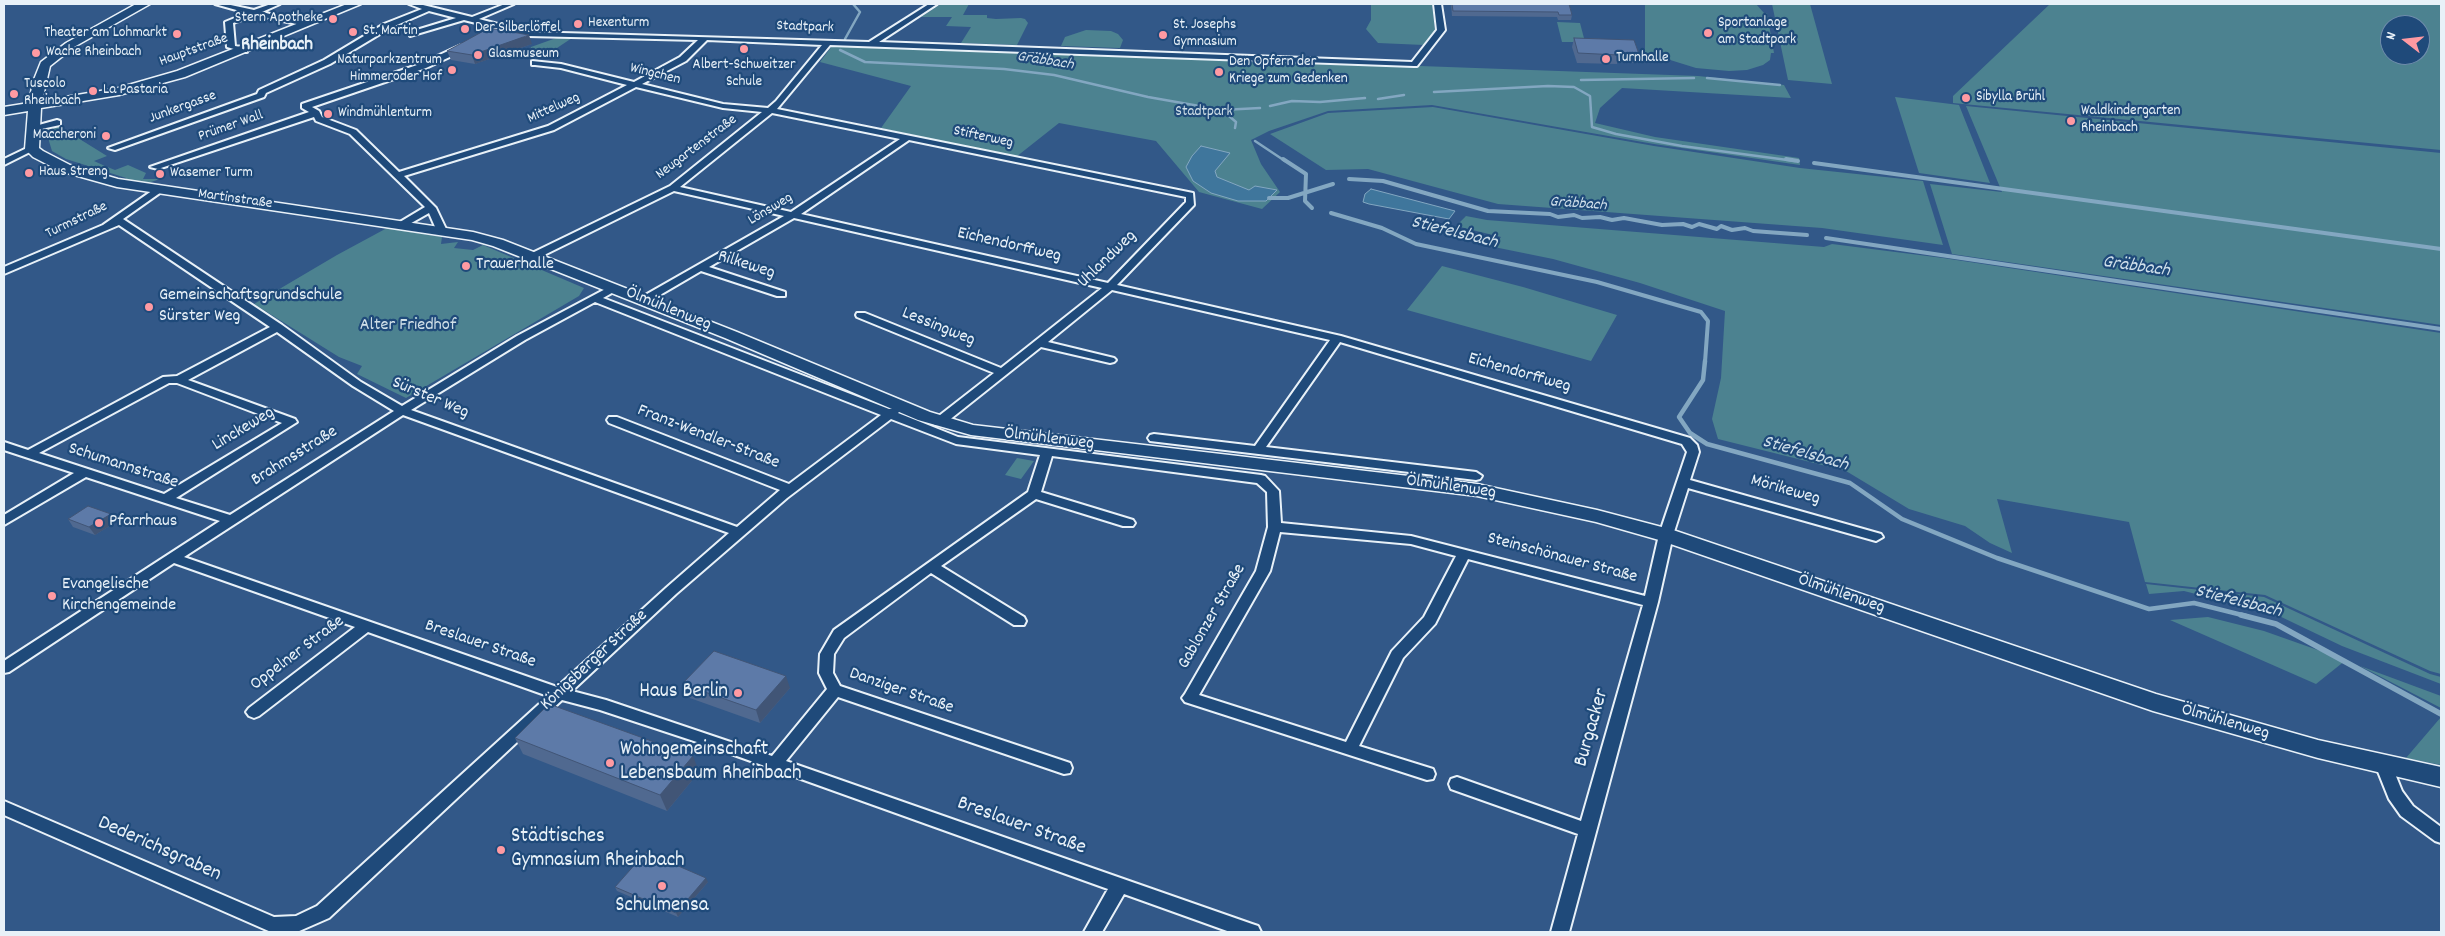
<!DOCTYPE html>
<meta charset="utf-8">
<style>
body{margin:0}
#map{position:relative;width:2445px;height:936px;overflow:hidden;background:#325888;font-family:Dekko,sans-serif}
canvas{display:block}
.frame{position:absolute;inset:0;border:5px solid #e8f1f8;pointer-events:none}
.north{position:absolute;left:2380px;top:15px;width:50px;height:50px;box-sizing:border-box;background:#1f4a7a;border:1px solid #6f8dac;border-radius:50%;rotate:286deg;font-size:14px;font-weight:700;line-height:20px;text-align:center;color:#e8f1f8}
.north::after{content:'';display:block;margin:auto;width:18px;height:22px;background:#ff9aa2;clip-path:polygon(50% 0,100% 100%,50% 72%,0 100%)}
</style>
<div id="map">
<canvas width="2445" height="936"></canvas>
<div class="frame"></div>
<div class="north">N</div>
</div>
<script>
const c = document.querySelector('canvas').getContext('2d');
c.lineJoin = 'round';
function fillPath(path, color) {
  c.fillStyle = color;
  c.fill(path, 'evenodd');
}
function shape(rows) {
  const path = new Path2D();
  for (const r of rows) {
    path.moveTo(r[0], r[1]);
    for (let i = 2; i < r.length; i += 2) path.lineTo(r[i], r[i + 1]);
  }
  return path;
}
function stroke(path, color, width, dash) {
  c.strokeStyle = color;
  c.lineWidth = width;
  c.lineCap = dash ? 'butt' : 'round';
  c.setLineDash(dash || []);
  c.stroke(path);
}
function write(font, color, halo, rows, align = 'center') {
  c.font = font + ' Dekko,sans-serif';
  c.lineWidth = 4.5;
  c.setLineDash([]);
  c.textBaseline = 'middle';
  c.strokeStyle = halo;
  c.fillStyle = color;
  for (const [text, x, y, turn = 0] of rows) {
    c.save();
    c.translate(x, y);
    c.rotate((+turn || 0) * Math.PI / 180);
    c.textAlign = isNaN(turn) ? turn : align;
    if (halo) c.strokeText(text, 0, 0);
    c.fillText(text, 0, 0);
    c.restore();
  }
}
fillPath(shape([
 [941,4,969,4,963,15,987,15,987,18,996,19,1021,18,1025,19,1028,23,1017,45,961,43,971,27,946,26,952,17,921,17],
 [1371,4,1432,4,1435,31,1424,45,1378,43,1366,29,1371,20],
 [1645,4,1756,4,1764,13,1767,13,1774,53,1771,53,1770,60,1763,65,1747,70,1729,71,1696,68,1667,59,1645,57],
 [1772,4,1810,4,1832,84,1788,80],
 [2050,4,2441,4,2441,150,1953,103,1953,96],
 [2390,25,2420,25,2420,55,2390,55],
 [1557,22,1580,23,1585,42,1562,42],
 [1086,30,1111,31,1118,34,1123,40,1120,48,1061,46,1065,37],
 [559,37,572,38,542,58,529,54,531,47],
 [837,45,1698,76,1784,85,1791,98,1622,88,1600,108,1595,123,1655,137,1799,158,1800,165,1654,144,1432,105,1328,111,1269,131,1251,140,1261,164,1280,192,1262,209,1199,192,1156,141,1059,123,1016,157,881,128,911,86,820,62,832,46],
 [1895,97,1959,105,1990,183,1919,173],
 [1966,106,2441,153,2441,325,1952,254,1930,184,2002,192],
 [1433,107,1654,146,1800,168,1923,181,1943,245,1822,228,1498,204,1368,169,1326,170,1270,134,1328,113],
 [57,125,107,156,94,161,105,166,115,170,128,165,146,173,143,179,160,179,145,184,125,181,126,178,66,159,52,151,45,128],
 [1466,216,1487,220,1824,247,1832,244,1943,258,2441,333,2441,674,2430,671,2265,595,2145,582,2129,522,1997,499,2012,553,1990,543,1965,526,1909,509,1846,471,1718,439,1712,419,1721,378,1725,311,1640,283,1553,259,1494,247,1501,237,1456,226],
 [387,228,442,237,441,244,458,242,454,248,473,250,483,245,584,288,579,296,406,398,357,374,362,366,339,357,254,304,337,255],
 [1442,266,1523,287,1617,315,1591,361,1407,310],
 [1017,458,1034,461,1021,479,1005,475],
 [2146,584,2264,597,2430,674,2441,677,2441,684,2342,646,2275,614,2184,591,2149,594],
 [2208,617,2264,631,2346,660,2316,684,2170,620],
 [2360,666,2441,696,2441,708],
 [2441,717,2441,765,2406,758]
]), '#4c8290');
const water = shape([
 [1201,146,1230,153,1215,171,1217,177,1249,190,1255,186,1277,190,1266,201,1238,201,1211,193,1193,181,1186,167,1192,156,1201,146],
 [1371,189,1455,211,1449,219,1369,204,1363,202,1365,194,1371,189]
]);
fillPath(water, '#3f769c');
stroke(water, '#83a7c1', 1);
stroke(shape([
 [845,39,860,12,853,4],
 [840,50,865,62,1004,69,1054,75,1148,97,1222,110,1236,122,1235,128],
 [1707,78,1780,85],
 [1581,80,1694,78],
 [1434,92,1548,86,1574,87,1590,96,1592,127,1616,134,1682,146,1795,161],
 [1378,99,1404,95],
 [1270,106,1292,101,1320,102,1365,98],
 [1222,110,1260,108],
 [1255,141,1285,161]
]), '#83a7c1', 2.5);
stroke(shape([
 [1283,159,1306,174,1305,201,1312,208],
 [1786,159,1798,161],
 [1814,163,2441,249],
 [1349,179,1383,181,1488,211,1550,214,1558,217,1574,215,1582,218,1600,217,1612,220,1624,218,1662,225,1683,224,1692,227,1699,224,1717,229,1721,226,1732,230,1745,228,1753,231,1807,235],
 [1269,198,1288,198,1333,184],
 [1331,213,1382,228,1416,244,1597,282,1701,312,1708,321,1705,362],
 [1826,238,2441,329]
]), '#83a7c1', 4);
stroke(shape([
 [1705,361,1703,380,1679,417,1690,433,1707,444,1850,483,1902,519,1997,558,2149,609,2194,603,2246,616]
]), '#83a7c1', 4.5);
stroke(shape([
 [2241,615,2276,624,2441,714]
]), '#83a7c1', 5.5);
const minor = shape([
 [215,4,226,4,254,10,271,4,280,4,262,12,310,24,306,26,255,15,233,23,235,46,247,48,247,52,244,52,227,47,225,22,247,13,215,4],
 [409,4,419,4,472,17,505,4,514,4,479,19,528,32,869,42,929,4,937,4,879,42,1412,62,1437,30,1434,4,1441,4,1445,30,1417,66,1414,66,830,45,777,109,1193,193,1194,205,1117,285,1341,336,1690,438,1697,445,1699,452,1690,480,1881,534,1883,537,1876,541,1688,488,1673,535,1658,602,1569,932,1551,932,1578,834,1451,789,1449,784,1451,779,1457,777,1581,821,1643,605,1468,559,1435,624,1403,658,1359,746,1433,769,1435,774,1433,779,1427,780,1185,702,1182,698,1185,694,1256,571,1268,527,1267,492,1257,483,1052,456,1041,492,1133,520,1135,523,1133,526,1123,526,1036,499,941,566,1024,617,1026,621,1024,625,1014,625,931,573,844,638,834,654,833,673,840,686,1070,763,1072,768,1070,773,1064,774,838,697,786,761,1252,924,1258,926,1261,932,1230,932,1124,894,1102,932,1084,932,1108,889,709,746,600,710,562,700,329,918,297,932,271,932,4,815,4,801,274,917,296,916,317,906,548,696,368,632,259,716,254,718,249,716,246,712,249,708,355,627,174,563,9,672,4,673,4,661,220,521,86,477,4,525,4,515,74,473,4,450,4,442,28,450,163,377,177,376,270,327,119,225,4,274,4,267,103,225,156,188,162,188,164,190,123,219,282,325,361,382,402,406,517,336,613,285,618,288,617,290,603,298,889,409,898,408,900,411,898,413,958,437,1261,475,1265,476,1279,491,1281,523,1411,536,1645,596,1659,535,1687,452,1682,444,1340,342,1266,447,1476,472,1482,476,1480,479,1476,480,1150,441,1148,438,1150,435,1154,434,1255,446,1330,340,1112,290,1048,342,1114,358,1116,360,1114,362,1110,363,1041,347,943,425,935,425,933,422,935,419,994,373,857,317,856,315,857,313,865,313,1001,368,1102,288,794,218,709,267,785,292,785,296,777,296,701,271,648,302,640,302,640,298,784,216,674,191,536,259,528,259,528,255,670,186,762,112,723,108,636,87,554,130,404,176,436,208,446,229,441,232,436,229,429,213,406,226,400,226,400,222,425,207,350,134,316,121,314,117,158,169,150,167,309,112,302,108,302,104,420,64,461,45,467,45,467,49,426,68,312,107,319,111,322,117,356,130,399,172,548,126,627,85,561,68,535,65,532,65,532,61,561,64,634,82,680,57,698,40,528,36,464,20,410,36,410,32,456,18,429,11,390,28,330,64,266,93,264,97,115,150,108,148,257,94,259,90,324,60,384,24,422,9,409,4],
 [707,40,822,45,776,101,768,108,723,104,642,84,686,61,707,40],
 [772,113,777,114,900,139,791,212,680,187,772,113],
 [909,140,1186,197,1186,202,1108,283,801,214,909,140],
 [595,302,881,415,789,484,617,417,609,417,607,420,609,423,780,490,737,527,411,410,525,340,595,302],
 [277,332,353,386,394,411,230,515,176,498,297,422,295,419,188,380,277,332],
 [169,383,177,383,282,423,164,494,39,453,169,383],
 [403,415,729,533,666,588,557,687,184,557,403,415],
 [891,419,956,444,1040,455,1028,492,834,630,820,654,819,673,827,689,772,756,606,700,572,691,676,594,787,498,891,419],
 [1280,532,1411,544,1456,556,1424,617,1392,651,1346,742,1199,695,1270,571,1280,532],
 [57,120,60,121,60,125,32,131,28,128,57,120],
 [29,147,36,149,4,165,4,159,29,147],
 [2383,758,2389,759,2402,791,2413,806,2441,827,2441,843,2435,841,2401,816,2389,799,2375,764,2377,759,2383,758]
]);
const secondary = shape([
 [136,4,150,4,74,47,50,66,42,101,118,88,177,71,347,4,361,4,185,77,119,95,41,108,39,148,43,151,70,165,118,179,473,232,503,240,737,332,930,412,973,425,1477,484,1597,510,1673,530,2156,694,2318,740,2441,767,2441,787,2318,758,2153,711,1659,540,1596,522,1477,496,971,435,918,420,725,338,493,246,472,240,117,187,60,171,33,157,25,149,28,111,4,115,4,107,29,103,33,82,41,62,66,43,136,4]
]);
stroke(minor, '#e8f1f8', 4);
stroke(secondary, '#e8f1f8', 3);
fillPath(minor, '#1f4a7a');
fillPath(secondary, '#1f4a7a');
fillPath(shape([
 [1451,4,1569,4,1572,15,1571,20,1558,20,1557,17,1452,16],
 [1574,38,1639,54,1637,63,1617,62,1617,64,1577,63,1572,47],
 [532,44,475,64,451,60,447,51],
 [68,519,116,522,95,535,73,527],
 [682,684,790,688,760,723,687,697],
 [515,738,699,772,667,811,523,754],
 [708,882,678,917,617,891,615,887]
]), '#506990');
fillPath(shape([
 [529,35,532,44,475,64,472,55],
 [111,514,116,522,95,535,89,527],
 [786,676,790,688,760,723,756,710],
 [693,756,699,772,667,811,660,795],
 [706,878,708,882,678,917,676,913]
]), '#415576');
const building = shape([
 [1452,4,1569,4,1572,15,1559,15,1558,12,1453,11,1452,4],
 [489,28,529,35,472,55,447,51,489,28],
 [1574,38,1634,40,1639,54,1618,53,1618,55,1578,53,1574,38],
 [88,506,111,514,89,527,68,519,88,506],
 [714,651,786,676,756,710,682,684,714,651],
 [549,704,693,756,660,795,515,738,549,704],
 [646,852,706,878,676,913,615,887,646,852]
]);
fillPath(building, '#5d7aa8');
stroke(building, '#415576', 1);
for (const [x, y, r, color] of [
 [333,19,5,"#ff9aa2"],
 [578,24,5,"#ff9aa2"],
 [465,29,5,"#ff9aa2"],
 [353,32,5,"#ff9aa2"],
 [1708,33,5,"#ff9aa2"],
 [177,34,5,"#ff9aa2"],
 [1163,35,5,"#ff9aa2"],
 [744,49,5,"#ff9aa2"],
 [36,53,5,"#ff9aa2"],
 [478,55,5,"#ff9aa2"],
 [1606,59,5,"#ff9aa2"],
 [452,70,5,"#ff9aa2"],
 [1219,72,5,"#ff9aa2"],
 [93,91,5,"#ff9aa2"],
 [14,94,5,"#ff9aa2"],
 [1966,98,5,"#ff9aa2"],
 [328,114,5,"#ff9aa2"],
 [2071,121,5,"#ff9aa2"],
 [106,136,5,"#ff9aa2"],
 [29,173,5,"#ff9aa2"],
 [160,174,5,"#ff9aa2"],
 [466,266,5,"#ff9aa2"],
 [149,307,5,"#ff9aa2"],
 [99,523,5,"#ff9aa2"],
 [52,596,5,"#ff9aa2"],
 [738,693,5,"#ff9aa2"],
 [610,763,5,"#ff9aa2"],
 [501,850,5,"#ff9aa2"],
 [662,886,5,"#ff9aa2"]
]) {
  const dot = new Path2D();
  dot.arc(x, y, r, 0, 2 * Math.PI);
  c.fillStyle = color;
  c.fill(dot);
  stroke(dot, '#1f4a7a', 2);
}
write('15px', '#e8f1f8', '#1f4a7a', [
 ["Stern Apotheke",323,19,"right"],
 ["Hexenturm",588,24],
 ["Sportanlage",1718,24],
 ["am Stadtpark",1718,41],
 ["St. Josephs",1173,26],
 ["Gymnasium",1173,43],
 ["Der Silberlöffel",475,29],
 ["St. Martin",363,32],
 ["Theater am Lohmarkt",167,34,"right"],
 ["Wache Rheinbach",46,53],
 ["Glasmuseum",488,55],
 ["Turnhalle",1616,59],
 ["Naturparkzentrum",442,61,"right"],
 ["Himmeroder Hof",442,78,"right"],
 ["Den Opfern der",1229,63],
 ["Kriege zum Gedenken",1229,80],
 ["Albert-Schweitzer",744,66,"center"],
 ["Schule",744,83,"center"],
 ["Tuscolo",24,85],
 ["Rheinbach",24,102],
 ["La Pastaria",103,91],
 ["Sibylla Brühl",1976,98],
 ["Waldkindergarten",2081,112],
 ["Rheinbach",2081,129],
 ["Windmühlenturm",338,114],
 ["Maccheroni",96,136,"right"],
 ["Haus Streng",39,173],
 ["Wasemer Turm",170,174]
], 'left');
write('15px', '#e8f1f8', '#1f4a7a', [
 ["Stadtpark",805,28,2],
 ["Hauptstraße",194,51,-20],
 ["Wingchen",655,75,14],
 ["Junkergasse",183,108,-20],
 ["Mittelweg",554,109,-24],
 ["Prümer Wall",231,127,-19],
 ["Stifterweg",983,138,12],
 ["Neugartenstraße",697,148,-37],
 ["Martinstraße",235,200,8],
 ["Lönsweg",771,210,-31],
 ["Turmstraße",77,221,-26]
]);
write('15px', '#d1e0e8', '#1f4a7a', [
 ["Stadtpark",1204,113]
]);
write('italic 16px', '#cfdfea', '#1f4a7a', [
 ["Gräbbach",1045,62,9],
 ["Gräbbach",1578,205,4]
]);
write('18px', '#e8f1f8', '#1f4a7a', [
 ["Eichendorffweg",1009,246,13],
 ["Uhlandweg",1108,260,-44],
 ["Rilkeweg",746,266,18],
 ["Ölmühlenweg",668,310,22],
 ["Lessingweg",938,328,22],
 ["Eichendorffweg",1519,374,16],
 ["Sürster Weg",430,399,23],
 ["Linckeweg",244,430,-31],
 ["Franz-Wendler-Straße",708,438,21],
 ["Ölmühlenweg",1049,440,7],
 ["Brahmsstraße",295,457,-32],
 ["Schumannstraße",123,467,18],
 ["Ölmühlenweg",1451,488,8],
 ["Mörikeweg",1785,491,16],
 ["Steinschönauer Straße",1562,559,15],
 ["Ölmühlenweg",1841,595,19],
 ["Gablonzer Straße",1213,617,-60],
 ["Breslauer Straße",480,645,19],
 ["Oppelner Straße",298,654,-37],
 ["Königsberger Straße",595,661,-43],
 ["Danziger Straße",901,692,19],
 ["Ölmühlenweg",2225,723,16]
]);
write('18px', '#e8f1f8', '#1f4a7a', [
 ["Trauerhalle",476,266],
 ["Gemeinschaftsgrundschule",159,297],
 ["Sürster Weg",159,318],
 ["Pfarrhaus",109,523],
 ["Evangelische",62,586],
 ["Kirchengemeinde",62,607]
], 'left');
write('18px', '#d1e0e8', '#1f4a7a', [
 ["Alter Friedhof",408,327]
]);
write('bold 19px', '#e8f1f8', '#1f4a7a', [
 ["Rheinbach",277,46]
]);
write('italic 19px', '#cfdfea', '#1f4a7a', [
 ["Stiefelsbach",1454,234,14],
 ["Gräbbach",2136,268,8],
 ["Stiefelsbach",1805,455,16],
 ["Stiefelsbach",2238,603,14]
]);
write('21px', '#e8f1f8', '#1f4a7a', [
 ["Haus Berlin",728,693,"right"],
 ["Wohngemeinschaft",620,751],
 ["Lebensbaum Rheinbach",620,775],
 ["Städtisches",511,838],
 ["Gymnasium Rheinbach",511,862],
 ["Schulmensa",662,907,"center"]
], 'left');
write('21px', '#e8f1f8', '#1f4a7a', [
 ["Burgacker",1593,728,-74],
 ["Breslauer Straße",1021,827,20],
 ["Dederichsgraben",159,850,24]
]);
</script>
